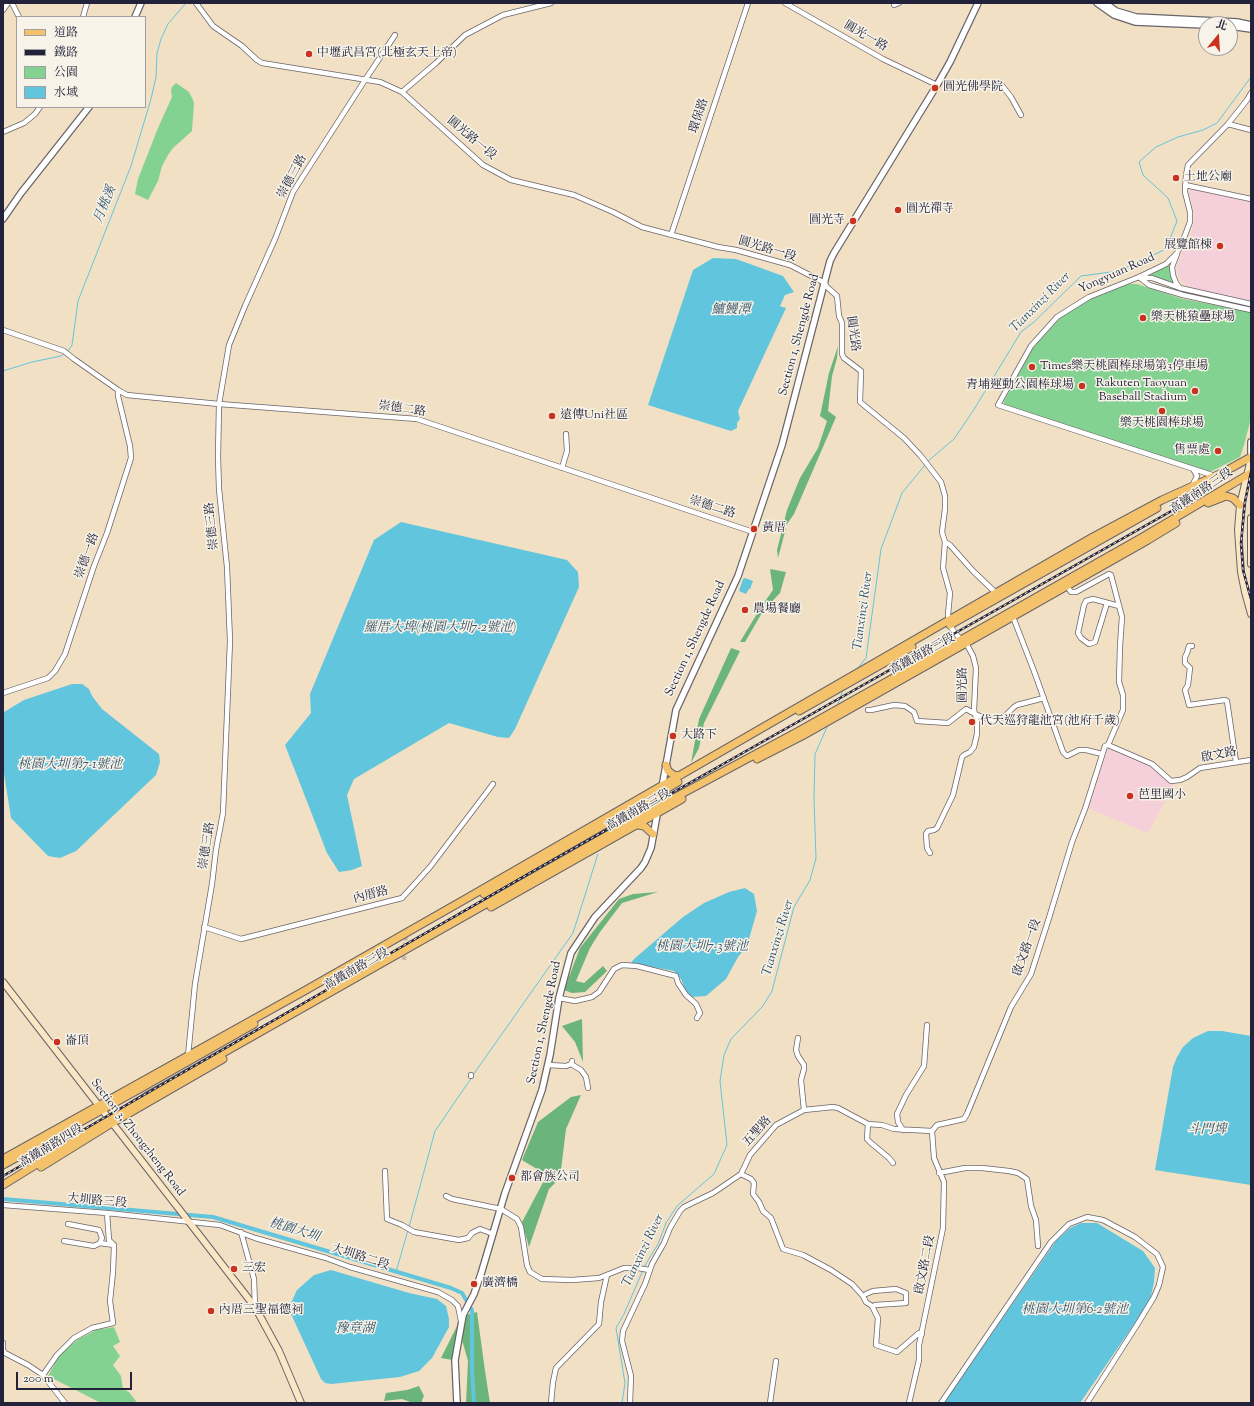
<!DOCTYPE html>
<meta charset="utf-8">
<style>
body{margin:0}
#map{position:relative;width:1254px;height:1406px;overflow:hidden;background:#f1e0c3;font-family:"Sorts Mill Goudy","Noto Serif TC",serif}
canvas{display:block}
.frame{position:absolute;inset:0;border:4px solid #22223b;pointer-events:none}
.legend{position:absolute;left:16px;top:16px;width:130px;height:92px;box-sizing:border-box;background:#f7f3e8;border:1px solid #a29fa3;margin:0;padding:5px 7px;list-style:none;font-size:12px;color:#22223b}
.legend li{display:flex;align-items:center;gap:8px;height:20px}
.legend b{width:20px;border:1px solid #a29fa3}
.north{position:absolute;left:1198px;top:16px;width:40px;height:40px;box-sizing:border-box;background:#f7f3e8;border:1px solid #a29fa3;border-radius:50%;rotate:18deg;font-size:11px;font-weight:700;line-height:16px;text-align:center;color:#22223b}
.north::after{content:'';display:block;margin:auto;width:14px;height:18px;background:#c8321e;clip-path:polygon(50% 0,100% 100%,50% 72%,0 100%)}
.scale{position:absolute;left:16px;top:1372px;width:116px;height:18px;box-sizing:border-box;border:2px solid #22223b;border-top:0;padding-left:5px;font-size:12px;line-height:14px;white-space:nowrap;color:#22223b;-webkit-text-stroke:3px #f7f3e8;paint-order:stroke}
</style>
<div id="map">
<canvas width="1254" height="1406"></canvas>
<div class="frame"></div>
<ul class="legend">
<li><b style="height:5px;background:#f4c26a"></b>道路</li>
<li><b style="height:5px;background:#22223b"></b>鐵路</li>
<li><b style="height:11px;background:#84d292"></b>公園</li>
<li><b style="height:11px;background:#61c5de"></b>水域</li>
</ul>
<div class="north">北</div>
<div class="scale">200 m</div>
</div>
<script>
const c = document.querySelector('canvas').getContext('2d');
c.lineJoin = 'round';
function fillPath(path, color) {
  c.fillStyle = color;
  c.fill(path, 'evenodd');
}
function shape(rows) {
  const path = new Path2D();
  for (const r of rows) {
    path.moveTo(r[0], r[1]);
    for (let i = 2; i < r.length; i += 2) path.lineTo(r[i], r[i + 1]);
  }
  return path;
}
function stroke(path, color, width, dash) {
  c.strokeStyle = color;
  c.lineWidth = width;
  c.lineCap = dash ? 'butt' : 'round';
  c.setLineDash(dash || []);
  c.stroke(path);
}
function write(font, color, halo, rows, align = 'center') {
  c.font = font + ' "Sorts Mill Goudy","Noto Serif TC",serif';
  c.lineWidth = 3;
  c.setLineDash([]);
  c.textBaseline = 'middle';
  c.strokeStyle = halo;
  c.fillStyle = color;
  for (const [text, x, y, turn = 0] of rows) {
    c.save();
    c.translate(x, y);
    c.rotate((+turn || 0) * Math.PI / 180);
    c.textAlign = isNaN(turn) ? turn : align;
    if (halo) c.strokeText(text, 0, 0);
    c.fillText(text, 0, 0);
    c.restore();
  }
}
fillPath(shape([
 [1190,190,1195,190,1251,202,1251,301,1191,288,1182,282,1178,274,1177,266,1181,255,1190,238,1195,217,1194,209,1189,195],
 [1108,748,1154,768,1165,779,1174,784,1148,833,1088,808]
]), '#f5cfd9');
fillPath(shape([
 [176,83,189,92,193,100,194,103,192,131,173,148,168,155,162,166,158,181,148,200,135,194,138,179,158,128,172,97,171,90,172,87],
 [1168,265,1171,268,1174,283,1152,278,1151,275,1153,273],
 [1129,284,1137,284,1183,299,1251,312,1251,418,1244,445,1240,457,1210,472,1140,451,1004,404,1004,401,1033,348,1062,316,1089,300],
 [114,1327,120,1342,113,1346,120,1356,113,1365,121,1376,123,1389,129,1392,136,1401,135,1403,101,1403,48,1376,59,1356,77,1340,96,1330]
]), '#84d292');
fillPath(shape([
 [838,346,837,358,832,376,828,411,836,417,794,514,787,524,778,558,777,550,787,510,800,478,818,448,827,421,820,416,829,373],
 [770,569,786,572,780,593,763,611,745,642,740,642,761,607,773,590],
 [731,648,740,651,704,723,699,748,691,763,699,719],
 [658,892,622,903,600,932,590,948,576,981,584,983,603,966,607,971,585,992,572,993,564,990,580,948,619,899,633,894],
 [582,1019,583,1062,575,1042,562,1026],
 [581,1095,566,1129,560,1178,549,1189,529,1247,522,1222,547,1175,522,1160,538,1122,571,1097],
 [477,1312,485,1371,490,1403,466,1403,468,1361,462,1340,466,1315],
 [458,1324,452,1360,441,1358],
 [419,1386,424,1396,422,1400,422,1403,413,1403,402,1399,384,1401,386,1393,407,1390]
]), '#6bb47c');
fillPath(shape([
 [713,258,736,259,783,276,794,292,785,295,780,306,786,308,738,411,740,419,737,423,737,428,731,431,648,405,693,270],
 [401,522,567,560,578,572,579,587,515,729,509,738,498,737,449,723,354,779,347,795,362,866,352,870,339,872,327,853,285,745,311,713,310,694,374,540],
 [745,578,753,581,750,589,749,589,746,594,739,591,743,579],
 [72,684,82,684,89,689,92,696,102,709,159,754,160,762,156,775,76,851,60,858,48,856,11,818,3,767,3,714,4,712,24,700],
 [745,888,754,894,757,911,747,946,738,957,726,979,706,996,692,997,686,992,681,979,674,971,631,963,634,959,683,917,704,903,729,892],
 [1208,1031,1222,1031,1251,1036,1251,1185,1155,1170,1173,1067,1177,1057,1183,1047,1193,1038],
 [1081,1223,1097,1223,1143,1251,1155,1268,1154,1282,1150,1301,1080,1403,944,1403,1056,1241,1070,1228],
 [331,1270,409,1293,437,1299,446,1306,449,1319,449,1327,432,1358,419,1371,400,1377,331,1384,325,1383,321,1379,291,1314,290,1305,297,1290,314,1275]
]), '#61c5de');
stroke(shape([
 [68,351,72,345,78,301,131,166,151,99,156,77,157,53,161,39,168,24,186,3],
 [3,371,32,362,61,356,64,354],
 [927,462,954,439,973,411,1021,332,1034,322,1081,276,1119,271,1166,249,1177,221,1168,198,1143,175,1139,162,1156,147,1178,137,1203,130,1217,123,1251,77],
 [857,669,866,658,881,549,902,493,925,465],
 [837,706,843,690],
 [473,1075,573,933,598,854],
 [409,1227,435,1131,472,1077],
 [644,1267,658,1244,666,1223,677,1206,714,1174,727,1145,720,1081,724,1055,731,1039,763,1006,772,991,794,907,810,880,816,858,814,799,815,754,828,725],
 [396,1272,408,1230],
 [622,1403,625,1383,616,1328,624,1314,643,1270]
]), '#61c5de', 1);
stroke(shape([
 [3,1199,213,1217,451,1288,462,1293,472,1310,472,1370,474,1403]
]), '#61c5de', 4);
stroke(shape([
 [404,960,406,928]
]), '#c8baa8', 4.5, [4.5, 2]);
const minor = shape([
 [12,3,19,17],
 [196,3,213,26,242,46,257,60,262,63,380,82,402,92,483,165,511,180,574,195,613,212,642,227,718,247,736,250,790,265,825,283,826,286,837,296,839,316,842,323,842,354,844,358,861,371,860,402,904,438,920,455,941,482,945,496,945,509,942,532,945,542,943,568,950,593,948,615,949,625,961,640,966,643,973,656,976,668,974,710,977,722,977,734,974,747,970,752,964,755,962,757,953,795,937,828,934,830,928,831,926,834,927,848,930,853],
 [785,3,883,59,937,85],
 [894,5,899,3],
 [3,10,8,3],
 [83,17,87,3],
 [1000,83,1011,97,1021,115],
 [402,92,436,63,465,35,503,15,551,3],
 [1228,124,1251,130],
 [3,132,24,123,35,114,40,107],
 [1185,185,1251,199],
 [671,235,748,3],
 [1177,254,1172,267,1173,275,1176,283,1180,288],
 [1139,277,1149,285,1183,295,1251,310],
 [1140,278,1152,278,1180,288,1251,304],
 [3,330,64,351,74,359,118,390,127,395,219,404,417,419,753,532],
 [562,468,567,451,566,434],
 [1215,476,998,405,1031,346,1057,317,1089,297,1139,277,1166,264,1177,253,1182,243,1190,222,1190,212,1185,192,1186,175,1188,165,1228,124,1247,100,1251,93],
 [1192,486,1197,476,1193,469],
 [945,542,950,545,973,571,996,593],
 [1107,603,1095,642,1089,644,1081,638,1078,633,1084,605,1086,601,1093,599,1119,606],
 [1013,617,1034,671,1063,752,1067,756,1079,750,1086,750,1102,754],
 [1192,646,1189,646,1187,653,1185,657,1185,663,1190,668,1188,685,1185,690,1189,705,1225,700,1227,701,1236,762],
 [3,693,48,678,55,671,65,654,94,566,107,533,131,458,130,446,118,396,118,390],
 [868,710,871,710,894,705,905,706,914,712,917,721,948,723,966,709,979,716,996,721,1005,716,1014,707,1017,705,1044,698],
 [1108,745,1152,764,1171,781,1180,780,1187,777,1200,768,1251,760],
 [204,927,241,939,402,898,430,867,493,784],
 [559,998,575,1001,592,997,599,992,614,969,622,965,637,966,676,976,678,983,686,995,696,1004,700,1013,697,1018],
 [798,1038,796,1050,798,1056,804,1065,804,1069,801,1080,804,1110],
 [188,1056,195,984,212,884,216,850,223,813,230,641,227,567,219,489,218,457,219,404,229,345,245,306,275,239,293,192,365,80,395,35],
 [571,1064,581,1070,586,1077,588,1088],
 [548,1065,566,1066,571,1064,572,1061],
 [471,1075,471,1076],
 [868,1124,867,1139,871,1143,889,1158,893,1163],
 [903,1130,898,1122,897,1114,906,1095,924,1066,927,1025],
 [932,1131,937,1125,964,1119,967,1114,1011,1007,1031,974,1049,918,1072,842,1085,809,1105,746,1108,745,1123,710,1123,695,1119,682,1120,646,1122,617,1111,575,1109,574,1076,592,1071,592,1067,586],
 [385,1171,387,1219,402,1225,414,1232,459,1240,468,1238,472,1233,480,1229,493,1234],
 [939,1173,965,1168,982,1168,1009,1171,1018,1173,1027,1179,1031,1206,1036,1220,1038,1246],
 [741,1174,751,1179,754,1183,753,1194,759,1202,763,1211,771,1218,783,1249,803,1255,831,1270,852,1284,863,1296,866,1302,872,1306,878,1318,876,1345,897,1352,919,1333,922,1334],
 [446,1196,452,1199,501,1209,517,1219,521,1227,527,1265,530,1272,542,1279,572,1280,599,1278,624,1268,638,1268,649,1270],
 [3,1205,107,1213,220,1225,255,1238,326,1258,350,1267,438,1292,452,1300,458,1306,461,1321],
 [68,1224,99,1230,102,1238,100,1243],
 [241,1232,254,1279,255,1307],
 [64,1241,94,1246,100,1243,114,1245],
 [866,1294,873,1291,896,1289,906,1293,906,1303,875,1305],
 [3,1343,3,1348],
 [3,1350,5,1353,28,1365,43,1375,65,1403],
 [43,1375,57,1355,74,1338,92,1328,113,1323,110,1301,113,1272,114,1245,109,1240,107,1213],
 [551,1403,553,1382,556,1368,599,1324,601,1302,607,1275],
 [630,1403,631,1376,622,1341,623,1331,645,1284,652,1264,664,1243,670,1228,680,1211,684,1207,713,1193,741,1174,750,1155,776,1125,804,1110,833,1107,838,1108,868,1124,882,1125,894,1129,932,1131],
 [770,1403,776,1361],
 [909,1403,919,1360,919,1345,943,1228,944,1182,934,1158,932,1131],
 [941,1403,1051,1242,1069,1224,1087,1217,1103,1220,1135,1237,1157,1254,1163,1267,1159,1285,1154,1297,1137,1325,1087,1403]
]);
const tertiary = shape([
 [1097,3,1114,15,1135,22,1206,25],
 [1105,3,1116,11,1136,17,1237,22,1251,25],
 [135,17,141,3],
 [1230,26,1251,29],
 [3,219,21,193,89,107],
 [1251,442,1251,453],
 [457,1403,455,1360,463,1315,474,1294,481,1274,505,1193,542,1090,550,1055,559,998,571,953,595,917,641,868,645,862,651,848,676,710,738,576,782,445,830,261,834,253,937,85,950,62,978,3]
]);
const secondary = shape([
 [1251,459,1240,505,1238,530,1241,572,1245,592,1251,614],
 [1251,518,1251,564],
 [3,982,255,1307,279,1351,301,1403]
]);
const primary = shape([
 [1208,503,1226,496,1233,498,1240,505],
 [950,625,1157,508],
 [799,711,912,647],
 [757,759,802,736,1148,540,1176,523],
 [666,765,668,771,675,776,681,775],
 [633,808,678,782],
 [638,825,644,826,653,834],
 [484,894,616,818],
 [491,907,682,799],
 [3,1159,306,990,469,897,1093,537,1162,500,1224,472,1251,457],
 [3,1165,143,1087,254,1024],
 [41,1167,112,1123,223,1059],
 [3,1185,147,1096,659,806,797,732,952,645,1141,538,1251,473]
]);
stroke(minor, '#6a646b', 6);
stroke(tertiary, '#6a646b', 8);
stroke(secondary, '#6a646b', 8);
stroke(primary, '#6a646b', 9);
stroke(minor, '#fff', 4.5);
stroke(tertiary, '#fff', 5.5);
stroke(secondary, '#fbe7c3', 6);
stroke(primary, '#f4c26a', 7);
const rail = shape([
 [1251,472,1245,502,1241,543,1243,570,1251,599],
 [3,1176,530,873,1198,496]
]);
stroke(rail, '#22223b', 2.5);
stroke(rail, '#f7f3e8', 1, [3]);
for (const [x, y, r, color] of [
 [309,54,4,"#c8321e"],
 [935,88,4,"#c8321e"],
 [1176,178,4,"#c8321e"],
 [898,210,4,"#c8321e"],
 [853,221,4,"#c8321e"],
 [1220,246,4,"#c8321e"],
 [1143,318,4,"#c8321e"],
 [1032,367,4,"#c8321e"],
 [1082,386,4,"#c8321e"],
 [1195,391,4,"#c8321e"],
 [1162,411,4,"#c8321e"],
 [552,416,4,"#c8321e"],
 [1218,451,4,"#c8321e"],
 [754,529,4,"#c8321e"],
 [745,610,4,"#c8321e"],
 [972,722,4,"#c8321e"],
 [673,736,4,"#c8321e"],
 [1130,796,4,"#c8321e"],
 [57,1042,4,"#c8321e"],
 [512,1178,4,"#c8321e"],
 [234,1269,4,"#c8321e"],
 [474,1284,4,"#c8321e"],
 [211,1311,4,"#c8321e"]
]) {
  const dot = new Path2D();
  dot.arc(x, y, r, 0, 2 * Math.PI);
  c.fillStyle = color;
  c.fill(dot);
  stroke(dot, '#f7f3e8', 1.5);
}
write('12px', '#22223b', '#f7f3e8', [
 ["圓光一路",865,37,30],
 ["環保路",700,116,-72],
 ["圓光路一段",471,139,40],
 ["崇德三路",293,177,-61],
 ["圓光路一段",767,250,17],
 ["Yongyuan Road",1117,274,-24],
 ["圓光路",852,334,82],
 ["Section 1, Shengde Road",800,335,-75],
 ["崇德二路",402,410,8],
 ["高鐵南路三段",1202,492,-34],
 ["崇德二路",712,508,18],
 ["崇德三路",213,526,-96],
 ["崇德一路",88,556,-70],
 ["Section 1, Shengde Road",696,639,-65],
 ["高鐵南路三段",923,655,-29],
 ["圓光路",964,685,-90],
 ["啟文路",1219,756,-11],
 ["高鐵南路三段",639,811,-30],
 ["崇德三路",208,846,-81],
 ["內厝路",371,896,-15],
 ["啟文路一段",1028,948,-70],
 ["高鐵南路三段",357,970,-30],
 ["Section 1, Shengde Road",545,1023,-78],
 ["五聖路",758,1132,-48],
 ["Section 3, Zhongzheng Road",137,1138,52],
 ["高鐵南路四段",52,1147,-31],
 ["大圳路三段",97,1202,5],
 ["大圳路二段",360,1258,18],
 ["啟文路二段",926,1265,-79]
]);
write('12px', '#22223b', '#f7f3e8', [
 ["中壢武昌宮(北極玄天上帝)",317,54],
 ["圓光佛學院",943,88],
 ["土地公廟",1184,178],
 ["圓光禪寺",906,210],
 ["圓光寺",845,221,"right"],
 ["展覽館棟",1212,246,"right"],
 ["樂天桃猿壘球場",1151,318],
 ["Times樂天桃園棒球場第3停車場",1040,367],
 ["Rakuten Taoyuan",1187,384,"right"],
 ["Baseball Stadium",1187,398,"right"],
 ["青埔運動公園棒球場",1074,386,"right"],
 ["遠傳Uni社區",560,416],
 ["樂天桃園棒球場",1162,424,"center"],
 ["售票處",1210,451,"right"],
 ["黃厝",762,529],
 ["農場餐廳",753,610],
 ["代天巡狩龍池宮(池府千歲)",980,722],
 ["大路下",681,736],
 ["芭里國小",1138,796],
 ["崙頂",65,1042],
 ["都會族公司",520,1178],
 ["三宏",242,1269],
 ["廣濟橋",482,1284],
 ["內厝三聖福德祠",219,1311]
], 'left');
write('italic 13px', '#35536c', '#f7f3e8', [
 ["月桃溪",106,205,-68],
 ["Tianxinzi River",1041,303,-45],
 ["鱸鰻潭",731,311],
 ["Tianxinzi River",864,611,-82],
 ["羅厝大埤(桃園大圳7-2號池)",440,629],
 ["桃園大圳第7-1號池",70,766],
 ["Tianxinzi River",779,938,-73],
 ["桃園大圳7-3號池",702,948],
 ["斗門埤",1207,1131],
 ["桃園大圳",294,1231,17],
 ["Tianxinzi River",644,1251,-64],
 ["桃園大圳第6-2號池",1075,1311],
 ["豫章湖",355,1330]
]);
</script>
